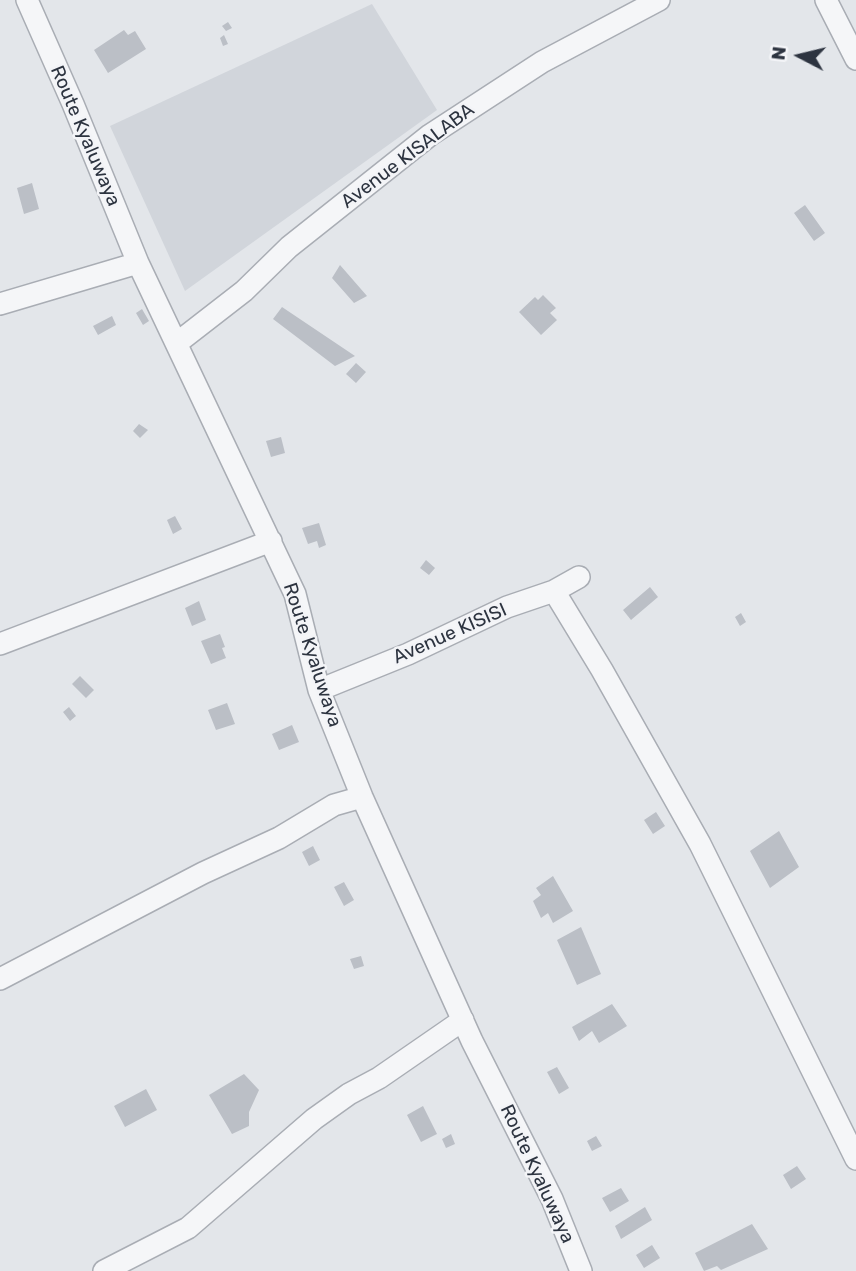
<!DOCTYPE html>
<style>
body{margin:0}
#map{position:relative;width:856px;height:1271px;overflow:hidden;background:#e3e6ea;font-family:Rubik,sans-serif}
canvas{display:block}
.north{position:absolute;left:765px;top:21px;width:70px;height:70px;-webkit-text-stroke:5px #f3f4f7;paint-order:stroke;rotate:277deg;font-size:19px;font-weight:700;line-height:28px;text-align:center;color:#2d3440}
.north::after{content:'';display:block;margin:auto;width:24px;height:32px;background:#2d3440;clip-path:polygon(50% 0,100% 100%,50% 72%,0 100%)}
</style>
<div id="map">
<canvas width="856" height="1271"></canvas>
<div class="north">N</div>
</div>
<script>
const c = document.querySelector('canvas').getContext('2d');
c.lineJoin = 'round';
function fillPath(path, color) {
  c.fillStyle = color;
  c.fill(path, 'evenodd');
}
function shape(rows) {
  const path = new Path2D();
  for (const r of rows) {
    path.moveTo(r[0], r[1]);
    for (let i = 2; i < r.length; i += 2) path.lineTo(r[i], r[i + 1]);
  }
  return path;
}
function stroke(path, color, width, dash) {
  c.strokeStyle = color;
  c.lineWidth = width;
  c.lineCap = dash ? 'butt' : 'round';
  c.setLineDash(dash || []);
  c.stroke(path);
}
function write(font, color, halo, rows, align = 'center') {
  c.font = font + ' Rubik,sans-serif';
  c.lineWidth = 5;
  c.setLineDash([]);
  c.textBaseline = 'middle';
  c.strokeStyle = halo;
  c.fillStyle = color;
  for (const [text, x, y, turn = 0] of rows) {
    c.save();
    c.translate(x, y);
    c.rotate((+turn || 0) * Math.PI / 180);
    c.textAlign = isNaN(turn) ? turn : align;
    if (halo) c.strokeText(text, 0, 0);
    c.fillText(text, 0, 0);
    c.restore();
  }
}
fillPath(shape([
 [372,4,437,110,185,291,110,126]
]), '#d1d5db');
fillPath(shape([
 [228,22,232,28,226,31,222,26],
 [124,30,128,35,135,31,146,49,108,73,94,50],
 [224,35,228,44,223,46,220,38],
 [32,183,39,209,24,214,17,188],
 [805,205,825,233,814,241,794,213],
 [340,265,367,296,354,303,332,278],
 [543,295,556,308,550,313,557,320,541,335,519,312,535,297,538,300],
 [282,307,355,356,335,366,273,319],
 [142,309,149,321,143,325,136,313],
 [112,316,116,325,98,335,93,326],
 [356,363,366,372,356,383,346,374],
 [139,424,148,430,140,438,133,431],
 [281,437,285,453,271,457,266,441],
 [175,516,182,529,173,534,167,520],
 [319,523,326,545,319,548,317,541,308,544,302,528],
 [426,560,435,568,429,575,420,568],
 [650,587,658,597,631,620,623,610],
 [199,601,206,620,192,626,185,608],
 [741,613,746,622,740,626,735,617],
 [220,634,225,647,222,648,226,658,211,664,201,641],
 [80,676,94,690,86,698,72,684],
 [227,703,235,724,216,730,208,710],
 [69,707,76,716,70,721,63,712],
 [292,725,299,742,279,750,272,734],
 [656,812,665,826,653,834,644,820],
 [779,831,799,867,770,888,750,851],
 [313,846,320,860,309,866,302,852],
 [553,876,573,911,553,923,548,913,541,918,533,901,541,895,536,888],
 [344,882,354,900,344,906,334,887],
 [581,927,601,974,577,985,557,940],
 [361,956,364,966,354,969,350,959],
 [612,1004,627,1026,599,1043,592,1031,579,1041,572,1027],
 [557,1067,569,1088,559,1094,547,1072],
 [244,1074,259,1090,249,1112,249,1126,232,1134,209,1095],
 [146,1089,157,1110,125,1127,114,1106],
 [423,1106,437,1134,421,1142,407,1115],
 [451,1134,455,1144,446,1148,442,1139],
 [596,1136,602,1146,592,1151,587,1141],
 [797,1166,806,1179,791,1189,783,1175],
 [621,1188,629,1201,610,1212,602,1198],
 [645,1207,652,1220,621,1239,615,1226],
 [752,1224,768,1249,721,1270,717,1266,704,1271,695,1253],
 [652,1245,660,1258,644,1268,636,1255]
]), '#bbbfc6');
const minor = shape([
 [27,0,73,104,138,263,295,594,319,690,362,797,472,1041,552,1199,581,1271],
 [826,0,856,59],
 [0,304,138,263],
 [177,343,244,291,289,247,430,135,542,62,659,0],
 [554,591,602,670,700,844,856,1159],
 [0,644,271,541],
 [319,690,408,654,507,607,554,591,579,577],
 [0,979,203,873,279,838,334,805,362,797],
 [104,1271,188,1228,314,1119,349,1094,379,1078,463,1020]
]);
stroke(minor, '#a9adb4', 24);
stroke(minor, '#f5f6f8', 21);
write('19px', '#2d3440', '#f3f4f7', [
 ["Route Kyaluwaya",85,136,67],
 ["Avenue KISALABA",408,156,-37],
 ["Avenue KISISI",450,634,-24],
 ["Route Kyaluwaya",312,655,72],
 ["Route Kyaluwaya",537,1174,65]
]);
</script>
